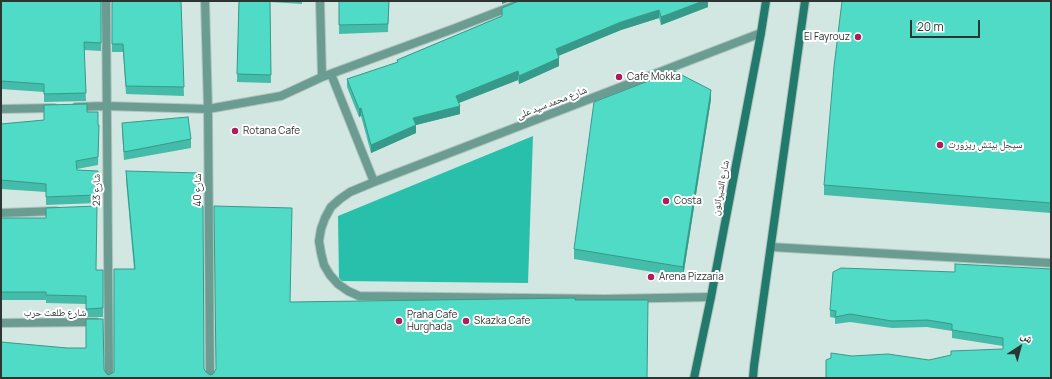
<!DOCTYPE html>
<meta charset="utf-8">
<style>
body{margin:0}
#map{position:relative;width:1052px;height:379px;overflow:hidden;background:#d2e7e2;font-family:Manrope,"Noto Naskh Arabic",sans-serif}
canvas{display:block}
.frame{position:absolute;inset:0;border:2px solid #2d3533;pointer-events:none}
.north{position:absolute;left:1000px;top:327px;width:40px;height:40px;-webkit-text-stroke:3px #fff;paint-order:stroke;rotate:36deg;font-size:11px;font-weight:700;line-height:16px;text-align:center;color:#2d3533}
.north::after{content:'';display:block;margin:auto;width:14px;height:18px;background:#2d3533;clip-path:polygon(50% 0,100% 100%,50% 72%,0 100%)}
.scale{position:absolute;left:910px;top:20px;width:70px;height:18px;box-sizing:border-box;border:2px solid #2d3533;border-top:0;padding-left:5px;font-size:12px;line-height:14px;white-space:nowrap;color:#2d3533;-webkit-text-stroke:3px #fff;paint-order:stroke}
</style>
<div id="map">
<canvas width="1052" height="379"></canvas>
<div class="frame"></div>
<div class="north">ش</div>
<div class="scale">20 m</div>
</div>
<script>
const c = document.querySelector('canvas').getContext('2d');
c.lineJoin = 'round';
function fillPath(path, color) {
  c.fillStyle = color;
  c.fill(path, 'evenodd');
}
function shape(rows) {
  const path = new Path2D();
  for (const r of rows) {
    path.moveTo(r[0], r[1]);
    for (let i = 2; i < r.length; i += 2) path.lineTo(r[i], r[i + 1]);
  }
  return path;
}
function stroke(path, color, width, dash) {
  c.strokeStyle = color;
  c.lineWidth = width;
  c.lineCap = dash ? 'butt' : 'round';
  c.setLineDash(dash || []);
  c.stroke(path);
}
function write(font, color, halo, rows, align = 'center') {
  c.font = font + ' Manrope,"Noto Naskh Arabic",sans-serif';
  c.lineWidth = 4;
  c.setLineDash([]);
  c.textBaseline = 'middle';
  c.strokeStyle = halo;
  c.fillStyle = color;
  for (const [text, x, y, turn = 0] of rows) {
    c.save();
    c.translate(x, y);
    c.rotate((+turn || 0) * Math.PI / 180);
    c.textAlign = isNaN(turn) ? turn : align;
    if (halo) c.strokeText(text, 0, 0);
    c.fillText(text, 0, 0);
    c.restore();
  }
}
fillPath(shape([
 [533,136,528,283,339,281,338,216]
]), '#28c0aa');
const lane = shape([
 [771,247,1051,263]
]);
const street = shape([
 [106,1,109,378],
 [205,1,208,109,210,378],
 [320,1,322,77],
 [331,74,374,182],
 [76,107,106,106,208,109,281,96,322,77,453,29,526,1],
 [1,109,54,108],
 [1,213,56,211],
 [711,297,605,299,359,296,348,291,338,284,330,275,324,265,321,253,319,241,321,229,325,218,331,207,340,199,350,192,374,182,761,33],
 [1,323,96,322]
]);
const secondary = shape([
 [694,378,711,297,761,33,766,1],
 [753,378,754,366,805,1]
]);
stroke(lane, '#b1c3bf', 10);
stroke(street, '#b1c3bf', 10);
stroke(secondary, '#b1c3bf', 10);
stroke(lane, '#6b9c92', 8);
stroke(street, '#6b9c92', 8);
stroke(secondary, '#227a6d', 8);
fillPath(shape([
 [1,1,101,43,101,51,84,50,86,101,44,102,44,92,1,89],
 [112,1,181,12,184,96,126,94,123,52,112,52],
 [239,1,302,1,302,4,270,2,271,83,237,82],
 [339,1,389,1,388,32,339,34],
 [708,1,708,7,661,25,659,18,621,30,558,55,559,66,519,84,518,80,459,103,460,114,416,125,416,133,371,153,361,116,359,117,347,87,347,79,397,63,397,60,502,16],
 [1051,1,1051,213,824,195,824,185],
 [711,99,683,277,574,259,574,249],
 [87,112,98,125,99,125,98,165,77,169,77,170,98,171,97,203,46,205,46,192,1,189,1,124,44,120],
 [122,123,191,139,191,148,124,160,122,131],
 [126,171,198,206,204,369,206,372,210,375,213,374,290,302,575,300,647,378,1,378,67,348,86,348,107,374,109,375,114,372,134,269,126,180],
 [1,218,96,270,103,270,103,317,86,317,86,304,46,303,46,300,1,300],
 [955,272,1051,378,852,356,929,360,1003,349,1003,346,952,338,952,331,927,327,892,328,850,322,835,324,835,318,830,317,830,310]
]), '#44bca9');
fillPath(shape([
 [502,1,511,1,502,4],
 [703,1,708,1,708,7,661,25,661,17],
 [659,10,659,18,621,30,556,57,556,49,621,22],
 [559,58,559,66,519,84,519,76],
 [518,71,518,80,456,104,456,96],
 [711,90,711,99,683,277,683,267],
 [460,106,460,114,416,125,416,133,371,153,371,145,413,118],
 [361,108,361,116,359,117,359,109]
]), '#37998a');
const building = shape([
 [1,1,101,1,101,43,84,42,86,93,44,94,44,84,1,81,1,1],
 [112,1,181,1,184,87,126,86,123,44,112,44,112,1],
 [239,1,270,1,271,75,237,74,239,1],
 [339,1,389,1,388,24,339,25,339,1],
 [519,1,703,1,661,17,659,10,621,22,556,49,559,58,519,76,518,71,456,96,460,106,413,118,416,125,371,145,361,108,359,109,347,79,398,62,397,60,502,16,502,8,519,1],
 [842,1,1051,1,1051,203,824,185,834,67,842,1],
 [674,71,711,90,683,267,574,249,594,102,674,71],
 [87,104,87,112,98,112,98,125,99,125,98,157,76,161,77,170,98,171,97,195,46,197,46,184,1,180,1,124,44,120,44,105,87,104],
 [188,117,191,139,124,152,122,123,188,117],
 [126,171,199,173,198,206,203,206,204,369,206,372,210,375,213,374,216,369,214,206,292,208,290,302,575,298,575,300,648,300,647,378,1,378,1,342,67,348,86,348,86,319,103,319,104,370,107,374,109,375,114,372,114,269,135,269,126,171],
 [97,206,96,270,103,270,103,308,86,309,86,296,46,295,46,292,1,292,1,218,46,218,46,208,97,206],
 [955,264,1051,269,1051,378,826,378,826,360,831,358,831,353,852,356,888,354,929,360,951,355,951,351,1003,349,1003,338,952,330,952,324,927,320,892,321,850,314,835,317,836,311,830,310,833,272,841,268,955,272,955,264]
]);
fillPath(building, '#4fdbc5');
stroke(building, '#37998a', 1);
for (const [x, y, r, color] of [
 [858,37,4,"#ab1e5c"],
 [619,77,4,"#ab1e5c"],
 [235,131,4,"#ab1e5c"],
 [940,145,4,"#ab1e5c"],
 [666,201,4,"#ab1e5c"],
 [651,277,4,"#ab1e5c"],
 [399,321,4,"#ab1e5c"],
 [466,321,4,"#ab1e5c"]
]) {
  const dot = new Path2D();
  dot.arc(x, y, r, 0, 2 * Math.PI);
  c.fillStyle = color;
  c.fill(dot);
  stroke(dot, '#fff', 1.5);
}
write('10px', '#2d3533', '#fff', [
 ["El Fayrouz",850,37,"right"],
 ["Cafe Mokka",627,77],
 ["Rotana Cafe",243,131],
 ["سيجل بيتش ريزورت",948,145],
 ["Costa",674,201],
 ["Arena Pizzaria",659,277],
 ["Praha Cafe",407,315],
 ["Hurghada",407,327],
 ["Skazka Cafe",474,321]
], 'left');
write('10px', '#2d3533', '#fff', [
 ["شارع محمد سيد على",552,103,-21],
 ["شارع الشيراتون",721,188,-79],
 ["شارع 23",97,190,-91],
 ["شارع 40",198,190,-90],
 ["شارع طلعت حرب",55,313]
]);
</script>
